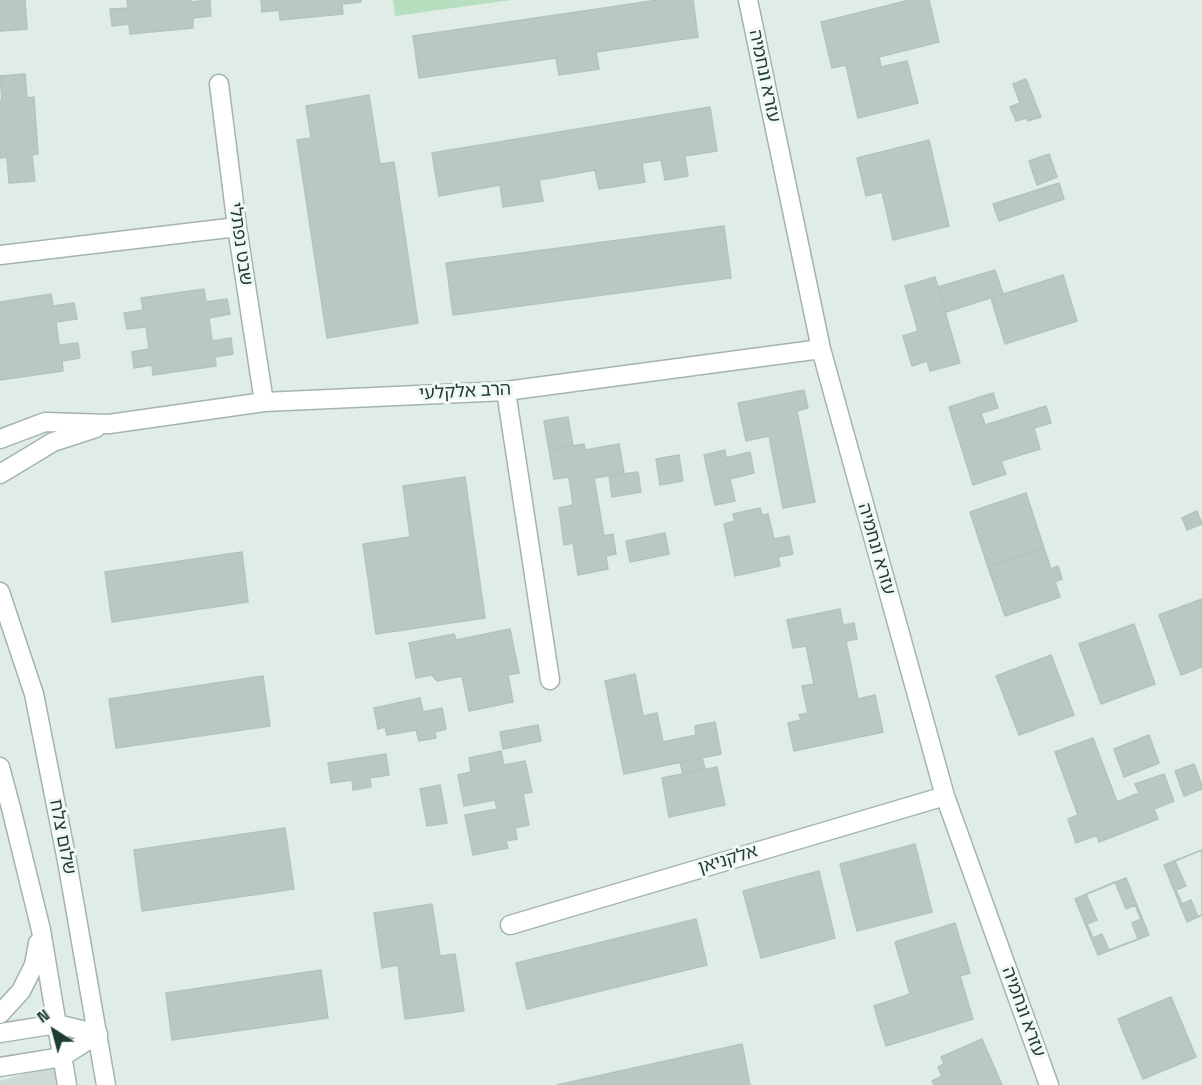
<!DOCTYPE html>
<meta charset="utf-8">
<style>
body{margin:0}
#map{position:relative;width:1202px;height:1085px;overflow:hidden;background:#e0ece6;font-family:"Space Grotesk",sans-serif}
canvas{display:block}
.north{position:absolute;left:24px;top:1001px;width:60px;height:60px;-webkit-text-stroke:4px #f1f8f4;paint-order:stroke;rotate:324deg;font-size:16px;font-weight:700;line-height:24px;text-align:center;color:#203d33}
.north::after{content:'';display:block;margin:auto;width:21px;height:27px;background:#203d33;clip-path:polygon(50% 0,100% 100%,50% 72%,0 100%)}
</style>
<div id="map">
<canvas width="1202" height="1085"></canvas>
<div class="north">N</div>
</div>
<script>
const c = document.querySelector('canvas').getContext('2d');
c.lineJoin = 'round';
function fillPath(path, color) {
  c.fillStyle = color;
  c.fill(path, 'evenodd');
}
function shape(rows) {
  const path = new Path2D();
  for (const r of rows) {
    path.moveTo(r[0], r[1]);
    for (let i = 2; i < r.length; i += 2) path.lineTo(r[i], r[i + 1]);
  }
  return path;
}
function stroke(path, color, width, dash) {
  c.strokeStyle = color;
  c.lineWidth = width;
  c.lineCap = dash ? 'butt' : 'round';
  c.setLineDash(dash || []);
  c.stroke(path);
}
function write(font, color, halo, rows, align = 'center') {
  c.font = font + ' "Space Grotesk","Noto Sans Hebrew",sans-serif';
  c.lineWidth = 6;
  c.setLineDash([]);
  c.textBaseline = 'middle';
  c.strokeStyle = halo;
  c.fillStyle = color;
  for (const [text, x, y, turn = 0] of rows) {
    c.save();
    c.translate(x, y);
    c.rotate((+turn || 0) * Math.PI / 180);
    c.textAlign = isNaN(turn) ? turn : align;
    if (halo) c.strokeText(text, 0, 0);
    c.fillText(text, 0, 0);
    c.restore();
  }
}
fillPath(shape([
 [68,1061,73,1085,0,1085,0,1081]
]), '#cedbd5');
fillPath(shape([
 [393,0,511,0,395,16]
]), '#b8dec0');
const building = shape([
 [0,0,25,0,27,29,0,31,0,0],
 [127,0,191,0,191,2,210,0,211,16,193,18,193,28,130,34,129,24,112,26,110,9,128,8,127,0],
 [261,0,361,0,361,2,342,4,343,14,280,20,279,10,262,12,261,0],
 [658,0,693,0,698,37,596,52,599,69,559,75,556,58,419,78,413,36,658,0],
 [910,0,929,0,939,42,879,57,881,67,907,61,918,103,858,118,846,65,832,68,821,22,910,0],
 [25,74,27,98,34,97,38,154,32,155,35,181,9,183,7,157,0,158,0,100,2,100,0,76,25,74],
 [1026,79,1041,117,1028,121,1026,118,1016,121,1010,107,1020,103,1013,84,1026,79],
 [369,95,380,164,394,162,418,323,327,338,297,140,311,138,306,106,369,95],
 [710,107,717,151,685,156,688,176,665,180,661,160,642,163,645,182,599,189,595,170,539,180,543,201,503,207,500,185,439,196,432,153,710,107],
 [929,140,949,226,893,240,882,192,866,196,857,158,929,140],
 [1049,154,1057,177,1037,185,1029,161,1049,154],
 [1059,183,1064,199,999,221,993,204,1059,183],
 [724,226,731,278,453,315,446,263,724,226],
 [995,270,1003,294,946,312,938,287,995,270],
 [1063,275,1077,321,1005,344,991,298,1063,275],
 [935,277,960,363,930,371,927,361,912,366,903,336,918,331,905,286,935,277],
 [204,289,206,302,227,299,230,314,209,318,212,341,231,338,233,354,215,357,216,366,153,375,152,365,134,368,132,352,149,349,146,327,127,329,124,313,143,310,141,298,204,289],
 [51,294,53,306,74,303,77,319,56,322,59,345,78,343,80,358,62,361,63,371,0,380,0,302,51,294],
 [804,390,808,408,797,411,815,502,783,508,769,436,746,441,738,403,804,390],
 [993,393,998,408,981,413,985,425,1046,406,1051,423,1034,428,1040,449,1001,461,1006,474,973,485,949,407,993,393],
 [568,417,573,446,549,450,544,421,568,417],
 [584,444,585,450,619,444,624,473,594,478,604,536,613,534,616,554,606,556,608,569,578,575,573,543,564,545,559,508,573,505,569,477,554,479,549,450,584,444],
 [725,450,726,458,750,452,754,473,730,479,735,501,715,505,704,455,725,450],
 [679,455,683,481,660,485,656,459,679,455],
 [638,472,641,492,612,497,609,476,638,472],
 [465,477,485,618,376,634,363,544,410,537,403,486,465,477],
 [1026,493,1044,548,988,567,970,512,1026,493],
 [760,508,762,515,768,514,774,539,789,536,793,554,778,557,780,566,735,576,724,524,735,521,733,514,760,508],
 [1197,511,1202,524,1187,530,1182,518,1197,511],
 [665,533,669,554,630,562,626,541,665,533],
 [1044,548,1051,569,1058,566,1062,579,1055,582,1060,597,1005,616,988,567,1044,548],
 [242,552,248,602,112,622,105,572,242,552],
 [1202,599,1202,667,1181,675,1159,615,1202,599],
 [840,609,843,625,854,623,857,639,846,641,858,699,875,695,883,732,794,751,788,723,801,720,799,715,808,713,802,686,814,684,806,646,793,648,787,620,840,609],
 [1134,624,1155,684,1101,704,1079,644,1134,624],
 [510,629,519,673,508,675,513,702,469,711,462,676,437,681,432,675,416,678,409,643,454,634,456,640,510,629],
 [1051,655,1074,715,1019,735,996,676,1051,655],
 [635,674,643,716,657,713,663,742,696,735,695,726,715,722,721,754,624,774,605,681,635,674],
 [263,676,270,726,116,748,109,699,263,676],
 [420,698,423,712,442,708,446,729,435,732,436,738,419,741,416,730,387,735,385,727,378,729,374,708,420,698],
 [538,725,541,741,503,749,500,732,538,725],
 [1149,735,1159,763,1124,777,1114,749,1149,735],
 [1093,738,1117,802,1139,793,1135,784,1164,774,1174,801,1154,809,1158,819,1099,842,1097,835,1076,843,1068,819,1078,815,1055,752,1093,738],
 [501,751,504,765,525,761,532,792,523,794,529,825,515,828,517,839,506,841,508,848,473,855,465,815,497,809,495,800,464,806,458,775,471,772,469,758,501,751],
 [386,754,389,775,370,778,371,787,353,790,352,780,331,783,328,763,386,754],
 [702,758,705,769,683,774,680,762,702,758],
 [1194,764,1202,786,1202,789,1184,796,1175,771,1194,764],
 [717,767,725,805,669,817,662,778,717,767],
 [440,785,447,823,427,826,420,789,440,785],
 [285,828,294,889,142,911,134,850,285,828],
 [915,844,932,912,857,931,840,864,915,844],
 [1202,850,1202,915,1187,922,1164,865,1202,850],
 [1202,850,1202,915,1198,917,1191,900,1182,904,1176,890,1186,886,1175,861,1202,850],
 [819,871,835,938,761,958,743,891,819,871],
 [1126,878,1149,935,1098,955,1075,899,1126,878],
 [1115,882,1126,909,1135,905,1141,919,1132,923,1138,939,1109,950,1102,934,1093,938,1087,924,1097,920,1086,894,1115,882],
 [432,904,440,956,455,954,464,1011,405,1019,398,965,382,968,374,913,432,904],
 [696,919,707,965,527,1009,516,963,696,919],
 [955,923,970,973,960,976,973,1019,886,1046,874,1006,910,994,895,942,955,923],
 [321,970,328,1018,172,1040,166,993,321,970],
 [1171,997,1196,1057,1143,1079,1118,1019,1171,997],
 [982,1039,1002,1085,934,1085,932,1081,942,1076,938,1067,944,1064,941,1057,982,1039],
 [742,1044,750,1085,557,1085,742,1044]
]);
fillPath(building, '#b8c9c1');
stroke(building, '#b2c5bc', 1.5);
const minor = shape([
 [748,0,821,349,945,796,1049,1085],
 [219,84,237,227,264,402],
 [0,255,237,227],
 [506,391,550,680],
 [0,439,45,422,109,424,264,402,506,391,821,349],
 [0,474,53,442,96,428],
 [0,592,34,694,67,861,106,1085],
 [0,767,11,808,41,930,67,1085],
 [510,925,945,796],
 [0,1014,21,991,34,965,38,943],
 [0,1033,57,1024,98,1034],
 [0,1067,62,1057,98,1034]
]);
stroke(minor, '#a3b4ad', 21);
stroke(minor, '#fff', 18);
write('18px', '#203d33', '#f1f8f4', [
 ["עזרא ונחמיה",764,76,78],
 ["שבט נפתלי",240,244,82],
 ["הרב אלקלעי",465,392,-3],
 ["עזרא ונחמיה",876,549,74],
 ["שלום צלח",62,837,79],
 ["אלקניאן",728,860,-17],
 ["עזרא ונחמיה",1023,1012,70]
]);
</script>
